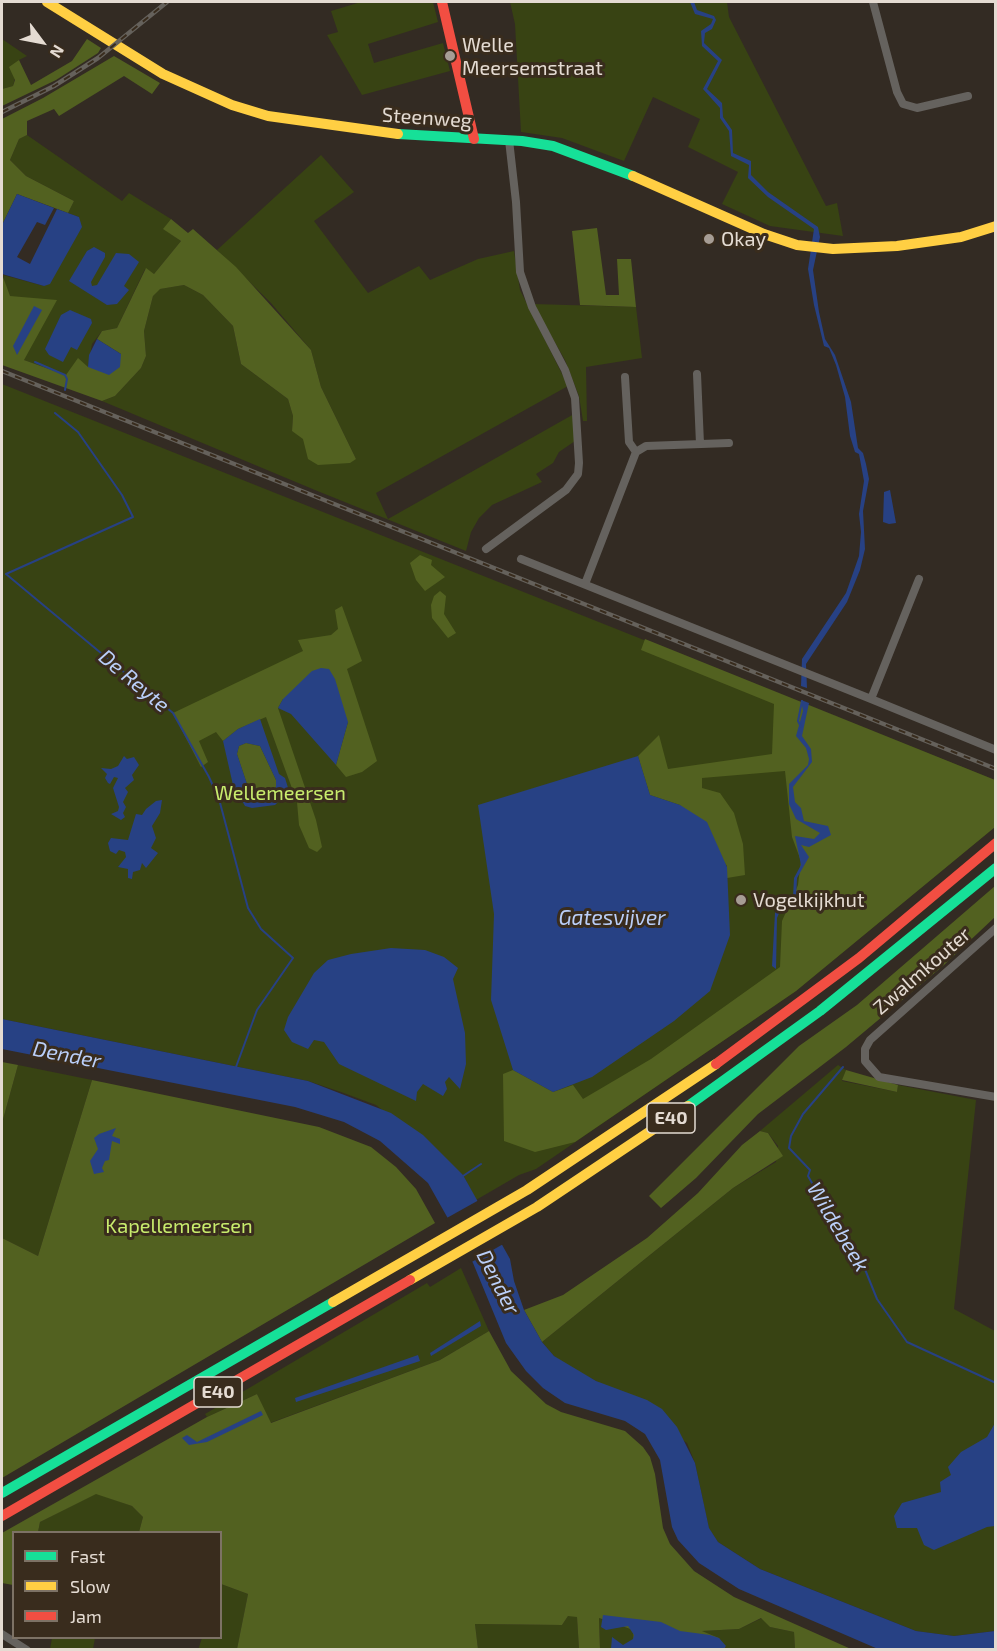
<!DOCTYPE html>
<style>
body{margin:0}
#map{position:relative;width:997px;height:1651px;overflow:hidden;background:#332b23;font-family:"Exo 2",sans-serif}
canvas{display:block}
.frame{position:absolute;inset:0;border:3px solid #e4dbd2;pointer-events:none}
.legend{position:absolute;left:12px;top:1531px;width:210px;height:108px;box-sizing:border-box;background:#392c1d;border:2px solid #7d7265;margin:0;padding:8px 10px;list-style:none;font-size:18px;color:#e4dbd2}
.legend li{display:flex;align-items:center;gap:12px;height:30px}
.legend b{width:30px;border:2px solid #7d7265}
.north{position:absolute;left:12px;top:12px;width:60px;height:60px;-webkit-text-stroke:4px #392c1d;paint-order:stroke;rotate:122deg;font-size:16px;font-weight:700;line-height:24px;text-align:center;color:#e4dbd2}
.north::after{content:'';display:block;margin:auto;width:21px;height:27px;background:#e4dbd2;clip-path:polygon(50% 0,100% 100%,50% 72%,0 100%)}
</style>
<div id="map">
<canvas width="997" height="1651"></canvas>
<div class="frame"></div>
<ul class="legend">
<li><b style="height:8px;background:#16e098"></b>Fast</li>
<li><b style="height:8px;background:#ffcf43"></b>Slow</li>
<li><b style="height:8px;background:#f24e42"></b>Jam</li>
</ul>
<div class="north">N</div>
</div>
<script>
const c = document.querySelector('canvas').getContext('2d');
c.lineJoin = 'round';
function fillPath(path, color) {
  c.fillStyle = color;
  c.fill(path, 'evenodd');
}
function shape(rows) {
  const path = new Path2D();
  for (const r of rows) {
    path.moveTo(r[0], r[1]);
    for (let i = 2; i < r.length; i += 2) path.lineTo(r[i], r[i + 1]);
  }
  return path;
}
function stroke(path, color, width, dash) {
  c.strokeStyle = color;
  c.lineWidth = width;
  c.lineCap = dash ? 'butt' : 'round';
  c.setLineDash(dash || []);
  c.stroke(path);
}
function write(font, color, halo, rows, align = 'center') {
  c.font = font + ' "Exo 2",sans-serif';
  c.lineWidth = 6;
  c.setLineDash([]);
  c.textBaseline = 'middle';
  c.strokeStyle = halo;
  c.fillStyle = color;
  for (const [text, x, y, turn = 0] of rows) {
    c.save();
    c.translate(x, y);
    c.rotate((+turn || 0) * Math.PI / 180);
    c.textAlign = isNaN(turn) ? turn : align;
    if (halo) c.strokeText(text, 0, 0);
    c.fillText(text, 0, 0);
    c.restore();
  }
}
fillPath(shape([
 [361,2,433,2,438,22,368,44,374,63,443,43,450,71,362,95,327,35,338,32,331,11],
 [510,2,727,2,729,17,826,206,837,203,843,236,770,226,722,204,738,172,688,147,700,119,653,97,624,161,562,138,521,132,515,24],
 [2,39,27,56,19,60,13,86,2,89],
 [27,135,122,201,129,193,171,219,164,229,181,241,154,274,145,269,117,328,102,331,92,344,88,367,66,375,24,360,3,275,44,286,79,217,68,213,74,201,26,176,10,160,19,139],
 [321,155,354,192,314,221,368,293,419,266,430,280,478,259,514,251,520,290,568,386,376,493,388,519,574,414,575,441,559,452,553,463,536,474,542,482,492,505,479,518,471,532,466,551,315,490,102,401,115,396,141,368,146,356,144,331,153,296,159,289,184,285,203,295,233,326,241,364,288,399,293,416,292,431,356,459,321,387,311,350,271,303,217,250],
 [533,304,636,307,642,358,586,367,587,421,583,421,579,396,565,360],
 [2,384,995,780,995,827,796,991,536,1169,519,1175,476,1200,463,1175,376,1105,341,1092,308,1081,2,1019],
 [18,1065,92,1080,38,1256,2,1238,2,1123],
 [838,1065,846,1070,842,1081,897,1092,898,1085,976,1100,954,1309,995,1331,995,1631,954,1636,916,1631,760,1569,729,1549,718,1542,709,1529,695,1463,687,1443,596,1381,569,1367,554,1356,542,1342,733,1188,776,1162,778,1146,768,1133,760,1131],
 [461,1268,489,1331,440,1360,270,1423,257,1394,207,1417,205,1414,427,1283,430,1287],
 [96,1493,132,1506,143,1517,139,1532,38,1532,40,1522],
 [221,1584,248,1594,237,1649,198,1650,202,1638,220,1638],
 [568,1616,577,1616,579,1649,478,1649,475,1624,562,1625],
 [599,1618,633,1630,634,1649,600,1649],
 [762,1618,770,1627,794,1632,795,1649,727,1649,719,1638,701,1631,739,1629],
 [52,1638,95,1638,93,1649,50,1649]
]), '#384313');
fillPath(shape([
 [87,39,101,48,98,53,56,80,2,106,2,89,13,86,15,80,9,67,19,60,31,85,72,61],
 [114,56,160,83,152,94,124,76,59,116,54,109,27,121,27,135,19,139,10,160,26,176,74,201,68,213,17,194,2,225,2,119,43,98],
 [171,219,188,233,193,229,236,267,311,350,321,387,356,459,350,463,318,465,308,459,303,439,292,431,293,416,288,399,241,364,233,326,203,295,184,285,160,289,153,296,144,331,146,356,141,368,115,396,102,401,2,365,2,274,10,296,57,300,24,360,66,375,78,358,88,367,121,354,97,339,102,331,117,328,146,268,154,274,181,241,163,229],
 [597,228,606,295,619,295,617,259,631,259,636,307,580,305,572,231],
 [420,555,432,560,431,565,445,577,425,591,416,580,410,563],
 [440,591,446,596,444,614,456,633,448,638,432,618,431,605,434,596],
 [342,606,362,661,347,669,377,761,362,772,346,777,336,765,348,722,283,699,278,708,316,820,322,847,317,852,309,848,299,825,297,802,266,717,238,729,223,741,216,732,199,741,208,762,201,767,173,713,303,651,298,640,331,635,338,629,335,610],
 [645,639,995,780,995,827,796,991,575,1142,535,1152,504,1141,503,1074,513,1070,553,1092,573,1085,583,1099,651,1059,780,967,782,921,798,885,801,861,792,837,785,771,702,778,702,788,720,793,734,813,743,844,745,875,727,878,727,866,680,805,650,795,638,756,659,735,668,769,772,754,774,704,641,650],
 [246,743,260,746,276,780,276,787,271,791,248,787,237,754,239,746],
 [995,886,995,917,944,965,846,1047,758,1114,696,1178,661,1208,649,1196,799,1046,857,1005],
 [2,1062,18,1065,2,1123],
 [846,1070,898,1085,897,1092,842,1080],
 [92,1080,319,1127,371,1147,396,1167,416,1189,435,1223,2,1478,2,1238,38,1256],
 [760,1131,768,1133,783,1156,733,1188,542,1342,524,1310,563,1295,647,1238,698,1193,742,1145],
 [489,1331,511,1371,546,1404,561,1412,625,1431,643,1447,650,1457,655,1474,663,1528,670,1544,694,1571,734,1597,851,1649,795,1649,794,1632,770,1627,761,1618,739,1629,702,1631,719,1638,727,1650,634,1649,633,1630,599,1618,600,1649,579,1649,577,1617,568,1616,562,1625,475,1624,478,1649,237,1649,248,1594,221,1584,220,1532,139,1532,143,1517,132,1506,96,1494,40,1522,38,1532,14,1532,13,1585,2,1583,2,1533,207,1417,257,1394,271,1423,440,1360]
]), '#526120');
fillPath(shape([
 [690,2,694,2,697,10,714,16,716,20,712,29,705,33,704,43,722,60,707,89,722,103,723,117,732,130,733,153,751,161,751,175,768,192,818,227,820,237,813,270,819,312,825,339,835,355,851,402,858,448,863,453,866,464,869,479,863,511,865,549,860,570,847,602,806,664,807,688,801,686,802,659,846,593,859,556,861,532,859,514,864,481,859,454,855,452,850,436,845,397,836,365,829,348,824,346,814,305,808,269,814,229,768,197,748,178,749,165,731,156,729,131,720,118,720,108,703,89,718,61,702,46,701,31,711,24,713,19,695,14],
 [17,194,54,208,45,225,37,222,17,257,30,264,57,209,79,217,82,227,50,284,44,286,2,274,2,225],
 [94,247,105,253,105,257,91,282,92,286,97,285,116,253,129,254,139,262,124,286,129,290,117,304,107,305,69,281,87,251],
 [34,306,42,310,17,355,13,346],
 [70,310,91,319,92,323,77,350,71,347,63,362,49,355,45,349,61,315],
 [97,339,121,354,120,367,109,375,88,367,89,355],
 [890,490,896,523,889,524,883,522,884,492],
 [321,668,329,669,335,679,348,722,336,765,291,714,278,708,283,699,312,671],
 [801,700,809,703,802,736,811,749,812,762,793,787,795,802,801,808,804,821,828,826,831,835,809,847,801,845,809,857,797,878,796,898,780,911,777,918,776,969,772,966,775,913,779,906,793,897,794,878,801,865,795,836,814,839,820,833,796,819,789,804,789,784,808,765,809,759,806,748,796,736,803,711],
 [260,719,279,774,285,778,289,791,275,805,252,808,245,806,233,785,223,741,238,729],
 [246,743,260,746,276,780,276,787,271,791,248,787,237,754,239,746],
 [124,756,127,759,134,757,139,765,132,775,134,780,125,788,128,792,123,802,126,807,123,813,125,817,121,820,111,814,118,811,119,807,113,788,118,778,114,777,110,784,108,783,105,778,107,774,101,768,111,769,118,766],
 [638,756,650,795,680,805,707,822,727,867,730,935,710,991,674,1021,592,1077,553,1092,513,1070,491,1000,494,914,478,805],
 [162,800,160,813,152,826,156,838,151,848,158,853,146,868,142,863,140,870,133,872,132,879,128,878,128,869,118,867,126,857,125,852,119,850,116,854,110,851,108,843,111,838,128,840,136,814,142,815,146,809,156,801],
 [391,948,425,950,444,957,458,968,453,979,465,1033,466,1064,460,1089,449,1077,445,1082,447,1089,443,1096,423,1084,417,1092,416,1101,339,1064,324,1042,314,1040,308,1049,292,1042,284,1030,288,1017,314,973,328,960,351,954],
 [2,1019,308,1081,391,1113,423,1135,463,1175,510,1259,514,1281,524,1310,542,1342,554,1356,596,1381,647,1400,662,1409,677,1427,695,1463,709,1528,718,1542,760,1569,916,1631,954,1636,995,1631,995,1649,878,1649,739,1589,699,1563,678,1540,672,1527,660,1460,645,1434,625,1421,565,1403,543,1388,526,1371,506,1343,473,1263,428,1183,380,1141,344,1122,295,1107,2,1049],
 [116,1128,112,1136,120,1139,120,1144,112,1141,109,1160,105,1161,102,1168,104,1172,94,1174,90,1161,98,1149,94,1138,99,1134],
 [480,1321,481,1326,431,1356,430,1353],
 [418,1355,420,1361,296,1402,295,1398],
 [261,1411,263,1415,207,1442,189,1445,182,1438,187,1435,197,1442],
 [995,1423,995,1526,987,1527,934,1550,924,1545,917,1528,897,1528,894,1516,902,1503,941,1492,940,1482,951,1475,948,1467,961,1452,987,1437],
 [603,1615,661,1622,680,1631,710,1635,719,1638,726,1646,723,1650,611,1649,612,1637,623,1645,633,1639,634,1635,628,1626,606,1630,601,1627]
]), '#274184');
fillPath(shape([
 [479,1200,505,1243,470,1263,445,1219]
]), '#332b23');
stroke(shape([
 [35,362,65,375,67,379,65,390],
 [55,413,78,432,122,495,133,517,6,574,173,713,209,777,219,799,248,908,261,929,293,958,257,1010,236,1067],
 [801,727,798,721,802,701],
 [843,1067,803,1114,791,1136,789,1148,810,1170,808,1176,831,1216,849,1248,860,1257,877,1299,907,1342,996,1383],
 [463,1176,481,1164]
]), '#274184', 2);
stroke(shape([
 [873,2,897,92,903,104,917,108,968,96],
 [697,374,700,444],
 [625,377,629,442,636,452],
 [486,549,566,490,578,474,579,463,575,398,565,370,532,307,520,272,516,202,509,140],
 [521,559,871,699],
 [919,579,871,699,996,750],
 [585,584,636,452,646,446,729,443],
 [996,928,870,1040,865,1049,865,1061,879,1077,996,1097],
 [2,1634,27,1650]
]), '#65625e', 8);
stroke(shape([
 [398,134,522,141,553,146,633,176],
 [688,1106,820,1011,996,868],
 [2,1493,333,1302]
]), '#16e098', 10);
stroke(shape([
 [47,2,163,74,232,105,268,116,398,134],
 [633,176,764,234,797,245,833,249,897,246,961,237,996,226],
 [410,1280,537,1207,688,1106],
 [333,1302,527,1190,716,1064]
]), '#ffcf43', 10);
stroke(shape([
 [442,2,474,139],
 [716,1064,859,958,996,843],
 [2,1516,410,1280]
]), '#f24e42', 10);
const rail = shape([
 [2,112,54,86,98,58,167,2],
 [2,371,996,769]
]);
stroke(rail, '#65615b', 4.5);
stroke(rail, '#392c1d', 2, [7]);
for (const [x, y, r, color] of [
 [450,56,6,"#a69d95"],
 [709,239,6,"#a69d95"],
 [741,900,6,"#a69d95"]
]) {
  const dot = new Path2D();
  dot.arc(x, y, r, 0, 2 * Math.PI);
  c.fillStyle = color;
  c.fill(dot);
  stroke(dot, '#392c1d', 2);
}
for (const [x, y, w] of [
 [671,1118,48],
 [218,1392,48]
]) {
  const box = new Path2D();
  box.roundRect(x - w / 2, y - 15, w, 30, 4.5);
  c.fillStyle = '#392c1d';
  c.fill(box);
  stroke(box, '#e4dbd2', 1.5);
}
write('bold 18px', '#e4dbd2', null, [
 ["E40",671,1118],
 ["E40",218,1392]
]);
write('20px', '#e4dbd2', '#392c1d', [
 ["Welle",462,45],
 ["Meersemstraat",462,68],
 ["Okay",721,239],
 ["Vogelkijkhut",753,900]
], 'left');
write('20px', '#e4dbd2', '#392c1d', [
 ["Steenweg",427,118,4],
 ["Zwalmkouter",922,971,-41]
]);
write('20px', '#c8ec6d', '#392c1d', [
 ["Wellemeersen",280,793],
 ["Kapellemeersen",179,1226]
]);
write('italic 21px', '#bacff9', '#392c1d', [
 ["De Reyte",134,681,40],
 ["Gatesvijver",612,918],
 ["Dender",67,1055,11],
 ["Wildebeek",838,1227,59],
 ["Dender",498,1282,63]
]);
</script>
